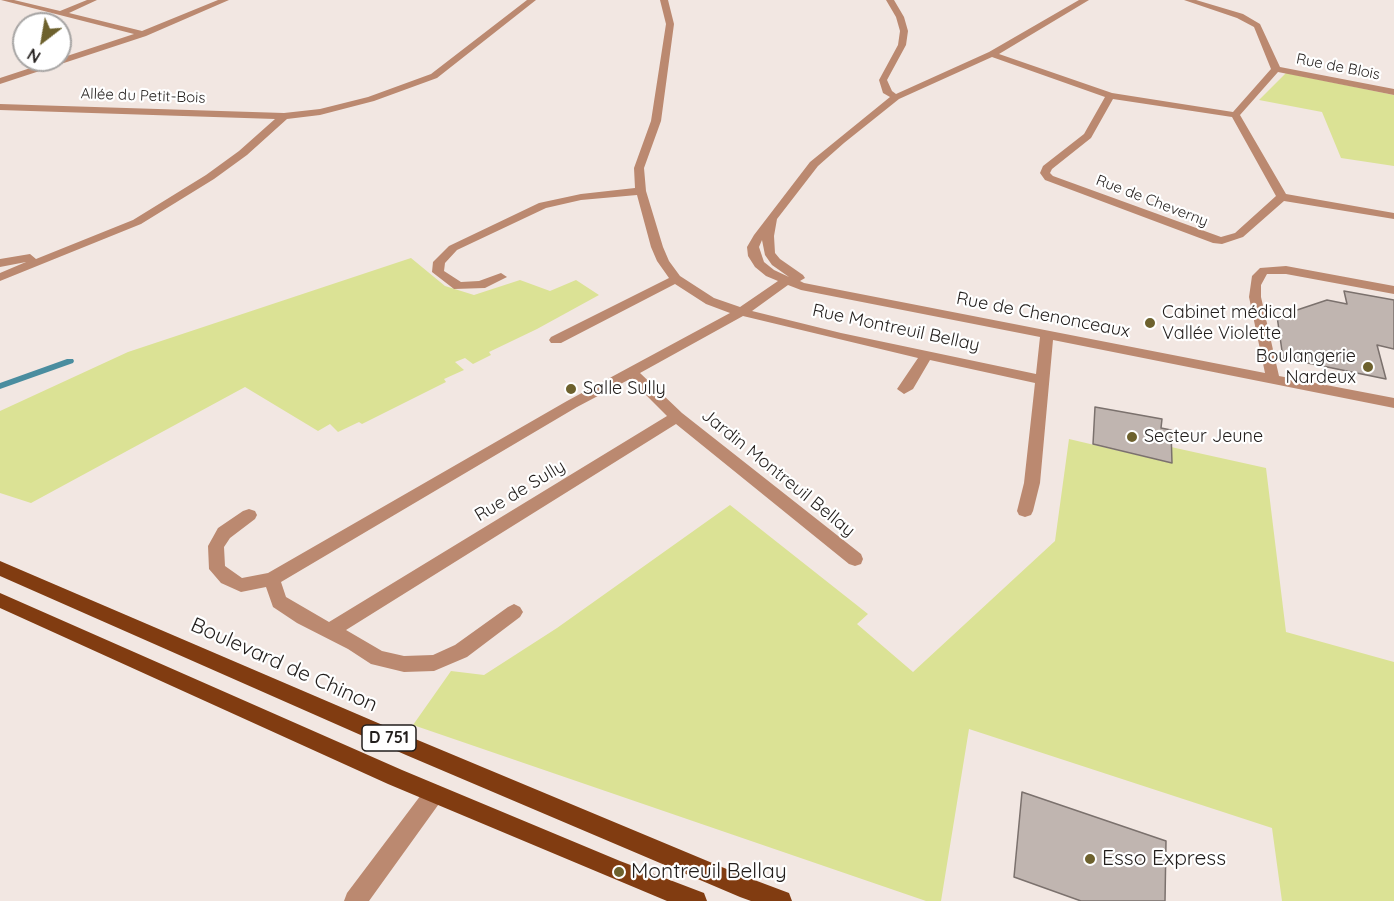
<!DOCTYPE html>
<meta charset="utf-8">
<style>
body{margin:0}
#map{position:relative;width:1394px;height:901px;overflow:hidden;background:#f2e7e2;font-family:Quicksand,sans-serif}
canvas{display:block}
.north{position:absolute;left:12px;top:12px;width:60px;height:60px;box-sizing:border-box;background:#fff;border:2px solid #a7a5a4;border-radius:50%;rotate:211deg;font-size:16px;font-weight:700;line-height:24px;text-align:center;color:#221e1c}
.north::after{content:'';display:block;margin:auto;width:21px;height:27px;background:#6d612d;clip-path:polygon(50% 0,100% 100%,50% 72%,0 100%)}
</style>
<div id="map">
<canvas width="1394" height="901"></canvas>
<div class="north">N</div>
</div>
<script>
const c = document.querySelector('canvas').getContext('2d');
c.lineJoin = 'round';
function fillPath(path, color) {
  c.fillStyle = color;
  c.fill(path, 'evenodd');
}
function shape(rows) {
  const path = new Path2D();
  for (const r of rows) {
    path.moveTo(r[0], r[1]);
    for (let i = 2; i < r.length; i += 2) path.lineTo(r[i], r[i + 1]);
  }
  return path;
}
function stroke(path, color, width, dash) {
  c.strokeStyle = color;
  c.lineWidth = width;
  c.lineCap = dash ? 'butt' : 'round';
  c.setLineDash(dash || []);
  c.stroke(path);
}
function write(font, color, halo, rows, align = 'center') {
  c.font = font + ' Quicksand,sans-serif';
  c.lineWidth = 4.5;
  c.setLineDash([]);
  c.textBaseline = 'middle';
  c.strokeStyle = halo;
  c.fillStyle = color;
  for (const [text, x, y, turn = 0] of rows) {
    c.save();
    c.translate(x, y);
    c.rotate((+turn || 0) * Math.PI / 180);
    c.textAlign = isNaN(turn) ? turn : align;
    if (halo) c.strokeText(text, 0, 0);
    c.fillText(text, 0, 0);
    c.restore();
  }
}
fillPath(shape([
 [1286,73,1394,95,1394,166,1341,158,1322,112,1259,100],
 [411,258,445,286,474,295,520,280,550,291,576,280,599,295,537,329,489,352,491,355,473,364,465,358,455,362,464,370,444,379,446,382,362,424,359,422,338,432,330,424,318,431,245,387,31,503,0,493,0,411,128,352],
 [1069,439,1171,463,1171,447,1266,468,1286,632,1394,662,1394,901,1282,901,1272,828,969,729,941,901,926,901,413,725,451,671,484,675,557,628,730,505,868,614,857,624,913,672,1055,541]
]), '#dbe295');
fillPath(shape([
 [67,359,73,359,74,361,73,363,0,389,0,383,67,359]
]), '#4a8d9f');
const building = shape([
 [1344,291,1394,300,1394,349,1377,345,1386,379,1283,358,1277,316,1295,319,1294,311,1327,300,1347,304,1344,291],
 [1095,407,1162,419,1161,428,1171,430,1172,463,1093,444,1095,407],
 [1022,792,1166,841,1165,901,1081,901,1014,877,1022,792]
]);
fillPath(building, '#c0b5b0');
stroke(building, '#7b716d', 1.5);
fillPath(shape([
 [1,0,14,0,60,11,87,0,97,0,69,13,142,31,218,0,229,0,146,36,0,84,0,78,134,34,1,0],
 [527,0,536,0,437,78,374,101,320,115,287,119,247,155,214,179,141,224,0,281,0,273,26,262,0,267,0,259,30,254,36,259,133,220,206,175,239,151,275,119,0,110,0,104,284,113,320,109,368,97,431,74,527,0],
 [660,0,668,0,674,24,661,121,644,168,646,191,663,247,669,261,680,276,714,298,740,307,778,281,766,276,755,267,748,256,747,247,754,235,810,162,890,97,883,93,879,80,898,45,900,31,896,17,886,0,894,0,904,17,908,31,906,45,887,80,892,91,896,94,989,52,1079,0,1089,0,999,54,1112,93,1233,112,1271,69,1254,27,1237,18,1184,0,1196,0,1243,14,1260,24,1280,67,1394,89,1394,95,1278,72,1240,115,1286,194,1394,213,1394,219,1284,201,1243,237,1222,244,1213,243,1045,180,1040,173,1043,166,1084,134,1105,97,992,57,899,99,844,143,818,166,777,219,774,236,775,253,780,259,803,275,805,278,800,281,804,283,1265,373,1249,297,1252,276,1260,268,1286,266,1394,286,1394,294,1286,274,1267,274,1261,285,1261,297,1279,376,1394,398,1394,408,1053,340,1040,483,1033,511,1031,515,1025,517,1019,515,1017,511,1024,483,1035,383,930,360,913,389,904,394,897,389,918,358,743,316,640,373,682,413,861,554,863,559,861,564,855,566,849,564,676,424,346,630,382,651,404,656,433,655,455,645,508,607,514,604,520,607,523,612,520,617,467,657,434,671,404,672,371,664,348,649,297,623,273,607,266,587,241,592,221,583,209,569,208,546,218,528,243,511,249,509,255,511,257,515,255,519,230,538,224,547,225,566,242,578,268,573,567,401,730,313,706,304,675,284,561,343,551,343,549,340,551,337,669,278,657,261,651,247,637,195,581,200,546,208,457,250,445,263,444,271,461,282,479,281,501,273,507,277,485,288,454,289,432,272,433,262,449,246,539,203,581,194,635,188,634,168,651,121,666,24,660,0],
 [1113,99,1232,117,1276,196,1235,233,1221,237,1053,176,1050,173,1052,169,1091,138,1113,99],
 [762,240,765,255,772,265,789,277,774,270,764,262,759,247,762,240],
 [788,285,801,290,1040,337,1036,374,841,333,752,311,788,285],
 [630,379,667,416,329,622,286,597,281,582,577,407,630,379],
 [434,784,441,787,444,794,441,801,369,901,344,901,347,893,427,787,434,784]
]), '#bb8970');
fillPath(shape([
 [0,561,420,741,741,875,789,893,792,901,751,901,740,897,406,755,0,576,0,561],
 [0,593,402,770,620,861,704,893,707,901,667,901,388,784,0,608,0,593]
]), '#813c11');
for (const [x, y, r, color] of [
 [1150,323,6,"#6d612d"],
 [1368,367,6,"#6d612d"],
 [571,389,6,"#6d612d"],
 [1132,437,6,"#6d612d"],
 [1090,859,6,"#6d612d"],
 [619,872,6,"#6d612d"]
]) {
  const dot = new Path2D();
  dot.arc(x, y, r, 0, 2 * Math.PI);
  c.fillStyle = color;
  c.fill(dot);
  stroke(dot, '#fff', 2);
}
write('15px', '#221e1c', '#fff', [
 ["Rue de Blois",1338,67,11],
 ["Allée du Petit-Bois",143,96,2],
 ["Rue de Cheverny",1152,201,21]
]);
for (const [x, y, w] of [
 [389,738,54]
]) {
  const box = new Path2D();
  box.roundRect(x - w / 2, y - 13, w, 26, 4.5);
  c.fillStyle = '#fff';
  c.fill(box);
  stroke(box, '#221e1c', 1.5);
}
write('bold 16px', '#221e1c', null, [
 ["D 751",389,738]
]);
write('18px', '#221e1c', '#fff', [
 ["Cabinet médical",1162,313],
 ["Vallée Violette",1162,334],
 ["Boulangerie",1356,357,"right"],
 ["Nardeux",1356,378,"right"],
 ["Salle Sully",583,389],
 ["Secteur Jeune",1144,437]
], 'left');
write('18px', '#221e1c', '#fff', [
 ["Rue de Chenonceaux",1043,315,11],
 ["Rue Montreuil Bellay",896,328,12],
 ["Jardin Montreuil Bellay",778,473,39],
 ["Rue de Sully",520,491,-31]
]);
write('21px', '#221e1c', '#fff', [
 ["Boulevard de Chinon",284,665,24]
]);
write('21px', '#221e1c', '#fff', [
 ["Esso Express",1102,859],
 ["Montreuil Bellay",631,872]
], 'left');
</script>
